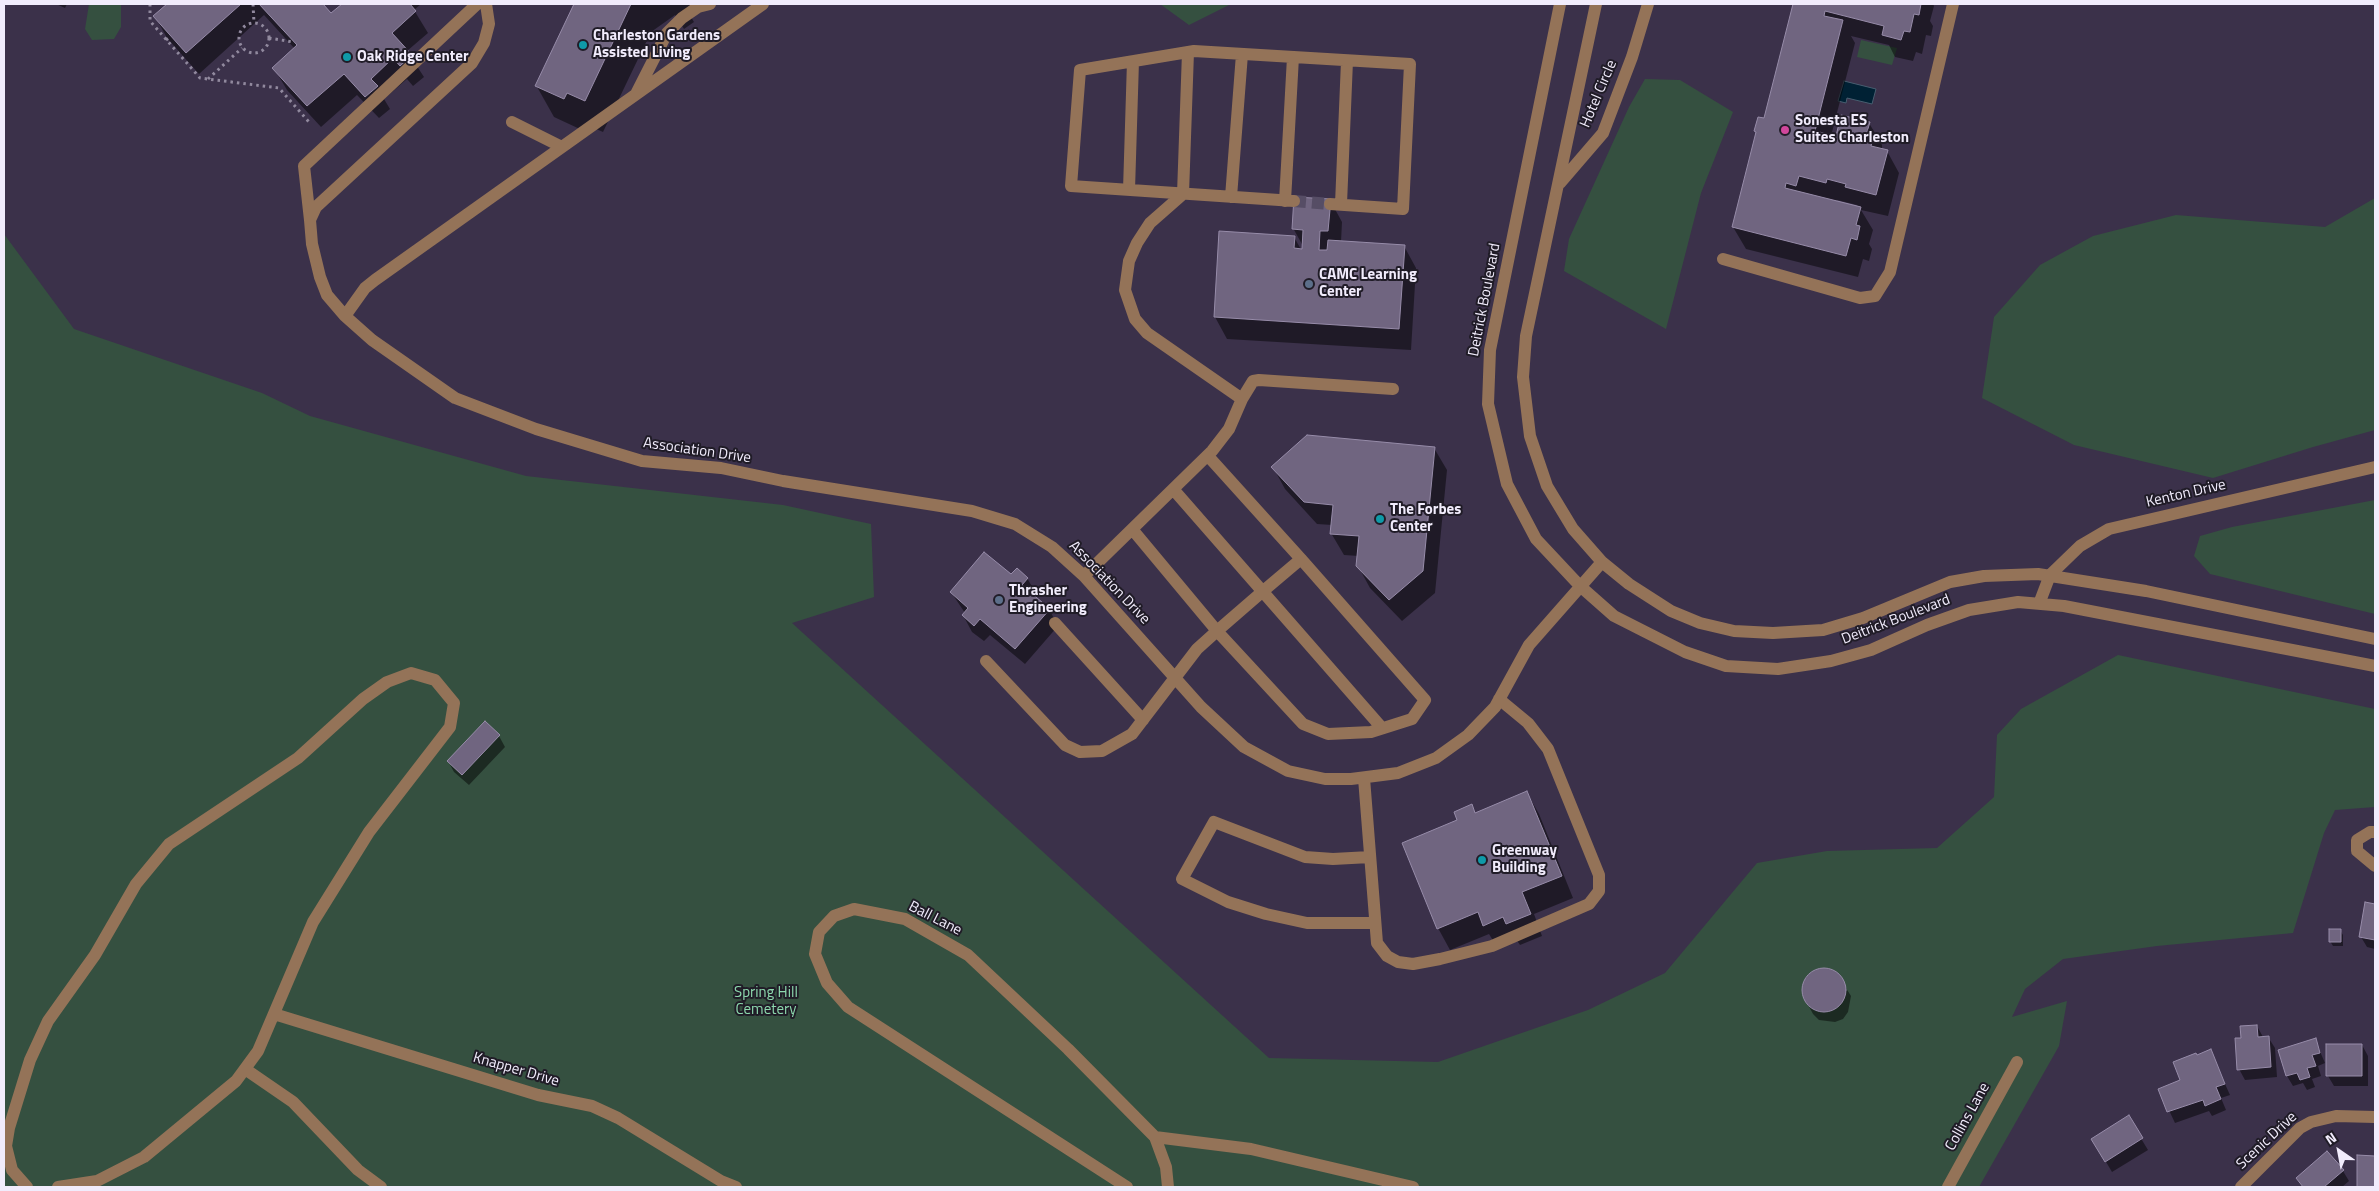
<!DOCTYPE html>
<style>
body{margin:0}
#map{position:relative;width:2379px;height:1191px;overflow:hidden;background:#3b314a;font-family:"Titillium Web",sans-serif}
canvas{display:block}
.frame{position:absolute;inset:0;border:5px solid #f1ecfc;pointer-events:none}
.north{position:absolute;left:2314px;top:1126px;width:50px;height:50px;-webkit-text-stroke:4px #201c27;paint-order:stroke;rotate:327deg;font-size:14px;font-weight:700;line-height:20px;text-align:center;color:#f1ecfc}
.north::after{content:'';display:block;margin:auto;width:18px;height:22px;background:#f1ecfc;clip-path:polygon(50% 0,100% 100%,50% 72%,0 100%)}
</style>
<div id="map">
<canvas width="2379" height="1191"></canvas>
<div class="frame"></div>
<div class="north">N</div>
</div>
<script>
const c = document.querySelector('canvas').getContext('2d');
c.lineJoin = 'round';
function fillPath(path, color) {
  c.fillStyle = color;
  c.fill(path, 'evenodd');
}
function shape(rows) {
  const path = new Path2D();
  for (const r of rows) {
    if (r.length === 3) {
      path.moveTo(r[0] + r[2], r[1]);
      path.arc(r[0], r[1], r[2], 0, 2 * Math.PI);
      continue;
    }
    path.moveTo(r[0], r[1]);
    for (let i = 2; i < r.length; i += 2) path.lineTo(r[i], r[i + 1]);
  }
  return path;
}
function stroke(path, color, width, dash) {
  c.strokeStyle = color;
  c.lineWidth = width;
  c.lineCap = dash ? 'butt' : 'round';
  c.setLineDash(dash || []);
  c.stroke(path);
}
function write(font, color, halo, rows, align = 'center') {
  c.font = font + ' "Titillium Web",sans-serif';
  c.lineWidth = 4;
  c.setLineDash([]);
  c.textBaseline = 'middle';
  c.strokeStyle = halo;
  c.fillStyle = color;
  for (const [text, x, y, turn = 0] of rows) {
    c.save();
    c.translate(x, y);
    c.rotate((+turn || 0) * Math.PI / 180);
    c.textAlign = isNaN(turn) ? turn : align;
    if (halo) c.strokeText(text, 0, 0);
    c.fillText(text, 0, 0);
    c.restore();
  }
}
fillPath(shape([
 [89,4,121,4,121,27,114,39,92,40,85,29],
 [1160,4,1231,4,1189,25],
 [1861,40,1897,48,1892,65,1857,57],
 [1645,79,1680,80,1733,112,1701,193,1666,329,1564,271,1569,239,1629,107],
 [2375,198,2375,430,2313,447,2213,478,2074,445,1982,398,1994,317,2040,265,2093,236,2176,215,2325,227],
 [4,234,74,329,262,393,310,416,526,476,783,505,871,524,874,597,792,623,1269,1058,1438,1062,1588,1010,1665,973,1757,863,1827,851,1937,848,1994,797,1997,735,2021,709,2118,655,2375,709,2375,807,2335,810,2324,833,2293,933,2157,946,2063,959,2025,989,2012,1017,2067,1001,2059,1046,1979,1187,4,1187],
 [2375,500,2375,614,2210,574,2194,556,2200,536,2232,527]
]), '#355040');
const water = shape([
 [1844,81,1876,89,1872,104,1847,98,1846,103,1838,101,1844,81]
]);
fillPath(water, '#002134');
stroke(water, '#485e70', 1);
fillPath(shape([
 [56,4,67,4,65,8],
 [169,4,321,4,331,15,344,4,421,4,414,10,428,33,407,51,424,77,413,86,407,79,384,99,390,109,379,118,357,95,321,127,287,90,274,68,295,49,264,15,199,74,167,38,155,16],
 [575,4,693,4,686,9,694,22,684,29,675,15,651,32,603,132,585,124,582,130,554,117,536,85],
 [1794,4,1933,4,1934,6,1930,21,1933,26,1931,36,1926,35,1922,54,1916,52,1913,61,1895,57,1889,45,1851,36,1855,43,1831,136,1837,138,1869,123,1882,145,1882,150,1887,151,1899,173,1888,216,1861,210,1873,230,1869,244,1872,249,1869,261,1863,259,1858,277,1746,249,1733,227,1765,120],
 [1837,200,1857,205,1859,208,1836,202],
 [1330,200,1342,222,1341,242,1404,246,1416,268,1411,350,1227,339,1215,317,1294,237,1303,253,1303,246,1293,228],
 [1434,448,1447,470,1435,593,1402,621,1370,588,1358,566,1359,556,1344,555,1331,533,1332,525,1317,524,1285,489,1273,467],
 [1011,576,1027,578,1037,595,1034,597,1049,609,1058,626,1025,664,990,635,984,641,972,632,963,615,965,613,951,592],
 [499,736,505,747,469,785,454,772,448,761],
 [1527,793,1539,814,1573,898,1534,914,1542,936,1520,945,1516,939,1497,947,1489,934,1450,950,1438,928,1459,821,1471,806,1476,814],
 [2366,904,2375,905,2375,949,2367,947,2361,937],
 [2340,930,2343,935,2343,946,2333,946,2330,941],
 [1827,968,1835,971,1851,996,1848,1012,1843,1019,1835,1022,1819,1020,1813,1014,1803,995,1805,978,1811,972],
 [2257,1026,2263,1037,2268,1037,2275,1048,2277,1077,2245,1080,2239,1069,2242,1039],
 [2315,1040,2325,1063,2318,1066,2321,1076,2312,1079,2315,1087,2307,1090,2303,1083,2293,1086,2287,1076],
 [2362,1045,2368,1056,2368,1086,2334,1086,2328,1076],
 [2210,1051,2230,1095,2221,1098,2226,1110,2212,1116,2209,1111,2175,1123,2159,1089,2182,1080],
 [2128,1117,2148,1150,2112,1172,2099,1150],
 [2343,1171,2349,1181,2342,1187,2302,1187,2297,1179]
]), '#0007');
const building = shape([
 [167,4,241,4,186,53,153,16,167,4],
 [259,4,323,4,331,13,342,4,410,4,416,11,392,33,412,55,400,66,393,58,371,79,378,86,365,97,344,74,307,106,272,68,297,45,259,4],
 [574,4,631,4,585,101,567,93,564,99,535,86,574,4],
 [1793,4,1921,4,1919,15,1914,14,1910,32,1904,31,1901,40,1882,35,1884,26,1825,11,1824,16,1843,20,1815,131,1836,136,1841,115,1870,122,1867,132,1874,134,1871,146,1888,150,1876,195,1845,187,1846,184,1827,179,1826,183,1799,176,1796,186,1786,183,1785,188,1861,207,1856,225,1860,226,1857,240,1851,238,1846,256,1732,227,1756,132,1754,131,1758,117,1764,118,1793,4],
 [1294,197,1331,199,1328,231,1320,231,1319,250,1327,250,1328,240,1405,245,1399,329,1214,317,1219,231,1295,236,1294,248,1302,249,1303,230,1292,229,1294,197],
 [1307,435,1435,447,1423,571,1389,600,1356,566,1359,536,1330,534,1333,505,1304,502,1271,467,1307,435],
 [984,552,1011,574,1017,568,1028,578,1022,585,1050,609,1015,649,980,619,974,626,962,615,968,608,950,592,984,552],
 [485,721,500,735,462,775,447,761,485,721],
 [1527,791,1562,876,1522,892,1531,914,1506,924,1503,917,1483,926,1478,912,1437,929,1402,843,1457,820,1454,812,1472,804,1475,813,1527,791],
 [2365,902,2375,904,2375,940,2359,937,2365,902],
 [2329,929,2341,929,2341,942,2329,942,2329,929],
 [1824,990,22],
 [2257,1025,2258,1037,2269,1036,2271,1067,2237,1070,2235,1038,2241,1038,2240,1026,2257,1025],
 [2316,1038,2320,1053,2312,1055,2316,1066,2307,1068,2310,1077,2300,1080,2297,1073,2286,1076,2278,1050,2316,1038],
 [2326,1044,2362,1044,2362,1076,2326,1076,2326,1044],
 [2211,1049,2225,1084,2216,1087,2221,1099,2205,1106,2203,1100,2167,1112,2158,1089,2180,1080,2173,1062,2196,1053,2197,1055,2211,1049],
 [2129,1115,2143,1138,2105,1162,2091,1139,2129,1115],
 [2327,1151,2344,1170,2324,1187,2303,1187,2296,1178,2327,1151],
 [2357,1155,2375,1156,2375,1187,2357,1187,2357,1155]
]);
fillPath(building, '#706580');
stroke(building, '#978ca9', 1);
stroke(shape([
 [1294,201,1330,204]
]), '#564d65', 12, [12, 6]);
stroke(shape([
 [150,4,150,21,200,78,279,88,309,122],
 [253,4,254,23],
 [254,38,15],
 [269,38,293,42],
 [166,40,171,36],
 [208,79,242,48]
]), '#91899e', 3, [2.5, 4]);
stroke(shape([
 [486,4,489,24,484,43,472,63,316,207,310,220,312,244,320,277,327,295,345,316,372,340,455,398,536,429,642,461,721,468,783,481,972,511,1015,524,1052,547,1084,576,1201,707,1244,747,1288,771,1325,779,1351,779,1398,773,1436,758,1468,735,1495,707,1529,645,1602,562],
 [1560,4,1490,350,1488,404,1507,484,1536,539,1580,586,1614,616,1685,652,1726,666,1778,669,1831,661,1871,650,1927,625,1969,610,2018,602,2064,606,2375,666],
 [1596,4,1526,336,1523,377,1530,436,1547,486,1573,529,1602,562,1629,584,1671,611,1700,623,1734,631,1773,633,1823,630,1863,618,1950,582,1984,576,2038,574,2146,591,2375,639],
 [1188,52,1183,194,1150,223,1137,243,1129,261,1125,290,1135,319,1147,333,1242,399,1253,381,1259,380,1393,389],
 [636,94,667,33,682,18,698,7,710,4],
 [512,122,562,147],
 [1560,183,1603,133,1632,57,1648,4],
 [1129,190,1133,61],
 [1231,197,1242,54],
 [1285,201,1293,57],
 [1294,201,1071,186,1080,70,1194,51,1410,64,1403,209,1330,204],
 [1341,204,1347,61],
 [310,220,304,166,477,4],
 [1723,259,1860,298,1875,296,1890,272,1953,4],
 [345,316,365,288,375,280,763,4],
 [1208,456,1301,559],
 [1173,489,1382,728],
 [1084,576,1212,451,1229,429,1242,399],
 [2039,604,2050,575,2080,546,2109,529,2375,467],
 [1055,623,1143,720],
 [986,661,1065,745,1080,752,1102,751,1132,734,1197,649,1217,631,1262,592,1301,559,1425,700,1412,719,1371,732,1328,734,1303,724,1217,631,1132,529],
 [1364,778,1377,943,1387,956,1398,962,1413,964,1440,959,1492,946,1589,904,1599,891,1599,875,1548,749,1528,723,1499,699],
 [2375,832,2370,832,2357,840,2357,851,2375,866],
 [1370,857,1333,859,1305,857,1214,822,1182,879,1228,902,1266,914,1307,923,1375,923],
 [274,1014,538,1095,592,1106,618,1118,721,1181,736,1187],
 [245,1069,293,1102,358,1170,381,1187],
 [1155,1137,1251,1149,1413,1187],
 [27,1187,12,1170,6,1146,9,1128,30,1060,48,1021,95,955,136,884,169,844,298,758,363,699,387,682,411,673,435,680,454,703,450,727,369,832,313,922,258,1051,236,1081,144,1157,97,1181,58,1187],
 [1127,1187,848,1007,827,983,815,954,819,932,834,916,854,909,905,919,968,955,1068,1049,1155,1137,1166,1167,1168,1187],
 [1948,1187,2017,1062],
 [2241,1187,2300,1128,2311,1122,2336,1116,2375,1117]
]), '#947358', 12);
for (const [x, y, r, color] of [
 [583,45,5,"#0f9aa8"],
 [347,57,5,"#0f9aa8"],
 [1785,130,5,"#d1479c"],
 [1309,284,5,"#5c6f8a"],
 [1380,519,5,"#0f9aa8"],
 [999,600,5,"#5c6f8a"],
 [1482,860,5,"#0f9aa8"]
]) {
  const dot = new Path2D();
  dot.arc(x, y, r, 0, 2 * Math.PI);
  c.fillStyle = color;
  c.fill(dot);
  stroke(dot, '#201c27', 2);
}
write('bold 15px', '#f1ecfc', '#201c27', [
 ["Charleston Gardens",593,36],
 ["Assisted Living",593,53],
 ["Oak Ridge Center",357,57],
 ["Sonesta ES",1795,121],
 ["Suites Charleston",1795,138],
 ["CAMC Learning",1319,275],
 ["Center",1319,292],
 ["The Forbes",1390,510],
 ["Center",1390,527],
 ["Thrasher",1009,591],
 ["Engineering",1009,608],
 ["Greenway",1492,851],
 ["Building",1492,868]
], 'left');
write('15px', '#f1ecfc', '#201c27', [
 ["Hotel Circle",1599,94,-67],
 ["Deitrick Boulevard",1485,300,-79],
 ["Association Drive",697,451,8],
 ["Kenton Drive",2186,494,-13],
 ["Association Drive",1109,583,46],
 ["Deitrick Boulevard",1896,620,-21],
 ["Ball Lane",935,919,27],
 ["Knapper Drive",516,1070,16],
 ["Collins Lane",1968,1117,-61],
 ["Scenic Drive",2267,1141,-43]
]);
write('15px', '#8dd9ae', '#201c27', [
 ["Spring Hill",766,993],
 ["Cemetery",766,1010]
]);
</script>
